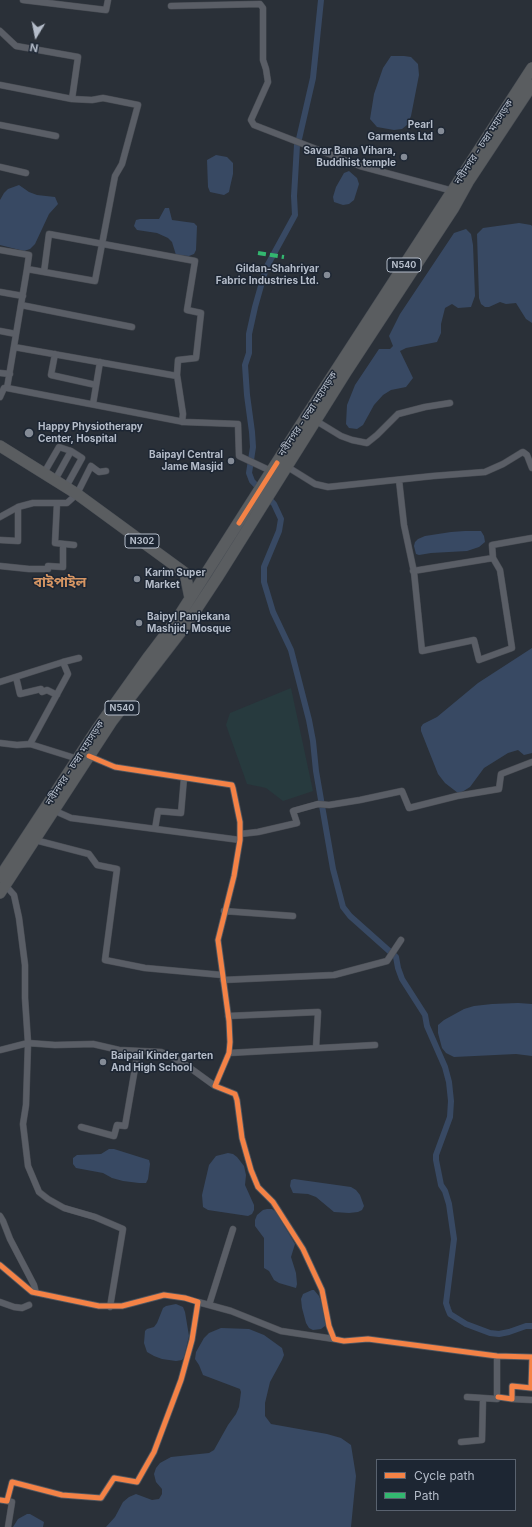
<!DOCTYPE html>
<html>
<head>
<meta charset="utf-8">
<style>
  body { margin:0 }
  #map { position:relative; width:532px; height:1527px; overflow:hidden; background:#2a3038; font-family:Inter,sans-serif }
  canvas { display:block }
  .legend { position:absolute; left:376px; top:1459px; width:140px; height:52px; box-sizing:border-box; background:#1d2633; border:1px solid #59626f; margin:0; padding:5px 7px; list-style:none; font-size:12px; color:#b4bcc9 }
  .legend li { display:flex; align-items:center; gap:8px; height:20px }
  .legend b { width:20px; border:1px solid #59626f }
  .north { position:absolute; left:16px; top:16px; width:40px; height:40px; -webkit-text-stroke:3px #1d2633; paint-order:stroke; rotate:190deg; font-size:11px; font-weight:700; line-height:16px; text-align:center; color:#b4bcc9 }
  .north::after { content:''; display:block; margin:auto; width:14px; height:18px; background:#b4bcc9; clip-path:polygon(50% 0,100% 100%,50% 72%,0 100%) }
</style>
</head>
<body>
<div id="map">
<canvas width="532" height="1527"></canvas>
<ul class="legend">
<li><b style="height:5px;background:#f48246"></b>Cycle path</li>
<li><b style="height:5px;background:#33b770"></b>Path</li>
</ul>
<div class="north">N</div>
</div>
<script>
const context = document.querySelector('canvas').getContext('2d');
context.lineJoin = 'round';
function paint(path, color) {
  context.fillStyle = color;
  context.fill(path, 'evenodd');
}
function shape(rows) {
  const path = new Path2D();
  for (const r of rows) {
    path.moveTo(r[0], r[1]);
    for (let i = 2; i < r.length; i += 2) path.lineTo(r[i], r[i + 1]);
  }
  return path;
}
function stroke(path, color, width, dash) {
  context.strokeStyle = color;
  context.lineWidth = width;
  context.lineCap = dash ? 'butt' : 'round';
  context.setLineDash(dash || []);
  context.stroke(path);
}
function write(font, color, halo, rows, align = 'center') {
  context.font = font + ' Inter,"Noto Sans Bengali",sans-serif';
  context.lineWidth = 3;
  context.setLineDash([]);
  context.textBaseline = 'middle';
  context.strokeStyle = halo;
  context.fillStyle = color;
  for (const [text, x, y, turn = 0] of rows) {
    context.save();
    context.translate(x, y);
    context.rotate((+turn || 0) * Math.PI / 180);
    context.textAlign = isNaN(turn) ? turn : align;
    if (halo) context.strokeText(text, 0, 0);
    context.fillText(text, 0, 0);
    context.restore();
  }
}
const green = shape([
  [291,688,313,791,283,801,266,788,247,784,226,725,230,713]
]);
const water = shape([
  [391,56,404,56,411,57,418,64,419,75,411,116,407,125,402,129,394,130,377,127,370,119,374,94,383,68],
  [216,155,227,157,233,163,233,174,230,187,229,192,224,195,210,192,208,187,207,160],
  [349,171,357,178,359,184,354,200,349,204,343,205,334,202,333,197,336,187,344,173],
  [19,185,29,192,37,195,55,197,58,204,49,214,35,244,30,249,24,251,0,245,0,200,4,193,8,189],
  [165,208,169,208,172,220,194,223,197,226,196,250,194,254,189,256,176,255,172,242,168,238,157,233,137,230,134,226,136,220,140,219,159,219],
  [519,223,531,225,532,226,532,323,526,319,516,303,506,304,500,302,489,307,485,307,481,304,479,298,477,234,483,228],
  [466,229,471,234,473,245,475,296,471,307,458,308,452,304,445,308,441,324,441,333,437,342,406,348,400,351,413,378,406,387,391,390,383,395,374,405,363,425,357,429,349,428,346,424,347,405,355,385,379,349,390,349,393,346,389,336,400,314,454,233],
  [465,531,481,531,484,536,485,542,479,547,467,551,431,553,419,555,416,554,414,546,415,542,418,539,425,536,451,532],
  [532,648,532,753,524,755,518,750,508,753,484,768,470,787,462,792,458,793,445,783,438,774,421,731,421,727,423,724,437,717,478,683],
  [518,1003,532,1004,532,1056,516,1054,454,1057,446,1053,442,1048,438,1033,438,1025,444,1020,464,1009,474,1006,492,1004],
  [109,1149,114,1149,149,1160,150,1164,148,1179,146,1183,139,1183,123,1181,112,1178,103,1173,76,1168,73,1164,73,1158,77,1155,101,1154],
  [228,1153,233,1154,237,1157,244,1166,246,1175,245,1185,254,1205,254,1210,252,1214,248,1216,208,1210,203,1207,202,1195,209,1165,216,1156],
  [294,1179,351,1187,356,1190,360,1195,364,1206,362,1210,358,1212,349,1213,334,1212,316,1197,308,1194,293,1193,290,1186,291,1180],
  [267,1209,272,1209,276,1212,295,1244,291,1257,296,1273,297,1284,296,1288,279,1283,274,1280,269,1271,264,1268,264,1238,255,1226,255,1220,257,1215,263,1210],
  [312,1290,314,1290,319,1296,322,1304,325,1323,325,1326,321,1329,313,1330,309,1328,306,1323,302,1308,301,1299,303,1294],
  [176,1304,183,1307,185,1312,189,1336,184,1357,182,1360,176,1361,162,1359,154,1356,147,1352,144,1343,145,1331,147,1329,154,1327,157,1323,163,1308,166,1306],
  [221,1328,249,1329,264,1335,282,1348,284,1355,282,1360,270,1382,265,1403,265,1416,271,1424,327,1434,341,1438,351,1445,356,1476,351,1527,106,1527,115,1517,123,1502,129,1497,136,1494,152,1500,159,1499,162,1494,162,1489,156,1482,154,1474,156,1468,160,1463,171,1457,209,1453,214,1450,228,1425,236,1414,239,1407,241,1392,240,1389,203,1375,199,1365,195,1359,196,1352,204,1338,209,1333],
  [27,1514,30,1514,44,1522,43,1527,13,1527,18,1519]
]);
const canal = shape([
  [299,139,313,78,321,0],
  [297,145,294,196,295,215,266,268,255,307,249,334,249,353,245,365,247,395,252,432,253,447,249,473,252,481,274,504,281,519,279,531,264,567,264,582,273,612,291,650,309,720,313,741,316,771,333,869,343,907,350,916,396,957,398,968,402,979,425,1015,427,1026,445,1067,449,1082,451,1101,450,1117,436,1155,436,1160,441,1185,445,1191,449,1204,454,1239,446,1303,448,1309,450,1314,466,1324,490,1333,499,1334,509,1332,526,1326,532,1326]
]);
const street = shape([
  [23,0,106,10,108,0],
  [171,6,260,4,263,8,263,60,266,69,268,82,251,120,254,125,360,166,453,191],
  [0,31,16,46,78,57,72,99,0,85],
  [0,125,56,136],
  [0,167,26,173],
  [0,250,29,255,27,269,95,281,115,176,122,164,138,105,103,98,92,100,72,99],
  [27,269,7,388,184,422,238,424,239,456,271,471],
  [44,272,49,234,195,261,187,310,201,313,196,358,178,360,177,375,183,414,182,422],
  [0,292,23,296],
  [21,305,132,327],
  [0,331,16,334],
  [14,347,177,376],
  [55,354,51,375,96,385],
  [0,373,10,374],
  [0,397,4,388,7,388],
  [93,404,100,362],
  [316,419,318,422,341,436,352,440,367,443,377,435,398,414,425,407,450,403],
  [286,466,315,484,328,487,433,476,485,472,503,464,521,453,523,452,527,455,532,468],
  [44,473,59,447,71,451],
  [55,480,71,451,82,458,66,487],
  [399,480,404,525,414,572,422,651,474,640,479,660,512,648,500,570,493,558],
  [57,503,55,543,74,545],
  [0,517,18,507,33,503,67,503,77,494,91,466,99,472,106,471],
  [0,540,18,541,18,507],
  [0,566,29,569,48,569,48,566,63,567,63,544],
  [413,571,493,558,492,545,532,538],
  [63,662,79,658],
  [16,677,20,694,41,689,42,692,47,690,57,695],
  [0,682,63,662,68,674,30,744,78,759],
  [0,743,17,745,30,744],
  [89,756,115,767,232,785,233,788,240,822,240,840,234,876,218,940,229,1021,230,1042,229,1053,215,1086,235,1094,237,1100,242,1138,251,1170,258,1187,273,1202,303,1249,322,1290,329,1326,334,1339,344,1341,368,1339,497,1356,532,1357,531,1388,512,1386,512,1399,498,1397],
  [53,810,71,818,240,840],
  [155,829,158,811,181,813,184,778],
  [240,834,258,832,297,823,293,811,318,804,329,805,360,800,402,791,409,808,457,796,499,789,501,774,532,762],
  [35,840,89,854,97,865,117,869,105,960,145,968,222,975],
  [5,885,14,895,19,918,25,965,25,998,28,1043,26,1105,23,1124,28,1166,39,1192,48,1199,64,1208,95,1217,123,1229,110,1307],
  [224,911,293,916],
  [223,980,334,975,387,961,401,940],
  [228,1016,318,1012,316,1048],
  [0,1050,28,1043,55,1045,93,1044,119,1050,161,1052,172,1057,186,1065,215,1086],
  [229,1053,375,1045],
  [81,1127,114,1136,117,1125,125,1126,138,1051],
  [0,1216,3,1221,10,1239,34,1285,36,1293],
  [0,1265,32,1292,99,1306,122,1306,164,1295,185,1298,198,1302,192,1340,181,1380,154,1452,137,1482,114,1478,101,1498,62,1495,12,1482,7,1501,0,1500],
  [0,1302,14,1307,22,1308,29,1305],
  [198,1302,231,1311,281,1331,334,1339],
  [209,1305,233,1229],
  [467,1397,483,1398],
  [512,1399,532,1400],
  [461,1442,482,1440,483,1398,497,1399,497,1356],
  [7,1501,12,1502,8,1527]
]);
const highway = shape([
  [0,446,77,494,185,573,190,598],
  [0,877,97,729,149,656,177,619,307,415,532,68],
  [0,893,112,721,186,625,217,578,346,372,453,209,468,182,532,85]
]);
const quiet = shape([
  [258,253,284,257]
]);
const cycleway = shape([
  [239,523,277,463],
  [89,756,115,767,232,785,233,788,240,822,240,840,234,876,218,940,229,1021,230,1042,229,1053,215,1086,235,1094,237,1100,242,1138,251,1170,258,1187,273,1202,303,1249,322,1290,329,1326,334,1339,344,1341,368,1339,497,1356,532,1357,531,1388,512,1386,512,1399,498,1397],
  [0,1265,32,1292,99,1306,122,1306,164,1295,185,1298,198,1302,192,1340,181,1380,154,1452,137,1482,114,1478,101,1498,62,1495,12,1482,7,1501,0,1500]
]);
const markers = [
  [441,131,4,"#848b96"],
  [404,157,4,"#848b96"],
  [327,275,4,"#848b96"],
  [29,433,5,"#848b96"],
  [231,461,4,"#848b96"],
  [137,579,4,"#848b96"],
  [139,623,4,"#848b96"],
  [103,1062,4,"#848b96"]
];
const shields = [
  [404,265,34],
  [142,541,34],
  [122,708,34]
];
const shieldNames = [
  ["N540",404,265],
  ["N302",142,541],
  ["N540",122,708]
];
const poiNames = [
  ["Pearl",433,125],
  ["Garments Ltd",433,137],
  ["Savar Bana Vihara,",396,151],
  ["Buddhist temple",396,163],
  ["Gildan-Shahriyar",319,269],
  ["Fabric Industries Ltd.",319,281],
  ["Happy Physiotherapy",38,427,"left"],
  ["Center, Hospital",38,439,"left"],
  ["Baipayl Central",223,455],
  ["Jame Masjid",223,467],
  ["Karim Super",145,573,"left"],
  ["Market",145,585,"left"],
  ["Baipyl Panjekana",147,617,"left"],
  ["Mashjid, Mosque",147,629,"left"],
  ["Baipail Kinder garten",111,1056,"left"],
  ["And High School",111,1068,"left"]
];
const streetNames = [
  ["নবীনগর - চন্দ্রা মহাসড়ক",484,142,-57],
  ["নবীনগর - চন্দ্রা মহাসড়ক",308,414,-57],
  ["নবীনগর - চন্দ্রা মহাসড়ক",75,763,-57]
];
const districtNames = [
  ["বাইপাইল",60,583]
];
paint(green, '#273a3e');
paint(water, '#384963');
stroke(canal, '#384963', 6);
stroke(street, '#484c53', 7);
stroke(highway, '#474c53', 12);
stroke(street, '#5a5e66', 6);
stroke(highway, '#5a5d60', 11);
stroke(quiet, '#33b770', 4, [8, 4]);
stroke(cycleway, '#f48246', 5);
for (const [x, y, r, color] of markers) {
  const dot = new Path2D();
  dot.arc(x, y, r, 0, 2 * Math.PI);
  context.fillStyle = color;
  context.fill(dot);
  stroke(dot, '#1d2633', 1.5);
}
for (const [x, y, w] of shields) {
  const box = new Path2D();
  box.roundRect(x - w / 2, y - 7, w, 14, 3);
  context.fillStyle = '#1d2633';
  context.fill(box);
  stroke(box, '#b4bcc9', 1);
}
write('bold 9px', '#b4bcc9', null, shieldNames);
write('bold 10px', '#b4bcc9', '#1d2633', poiNames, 'right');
write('10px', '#b4bcc9', '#1d2633', streetNames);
write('bold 14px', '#d59563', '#1d2633', districtNames);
</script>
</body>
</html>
